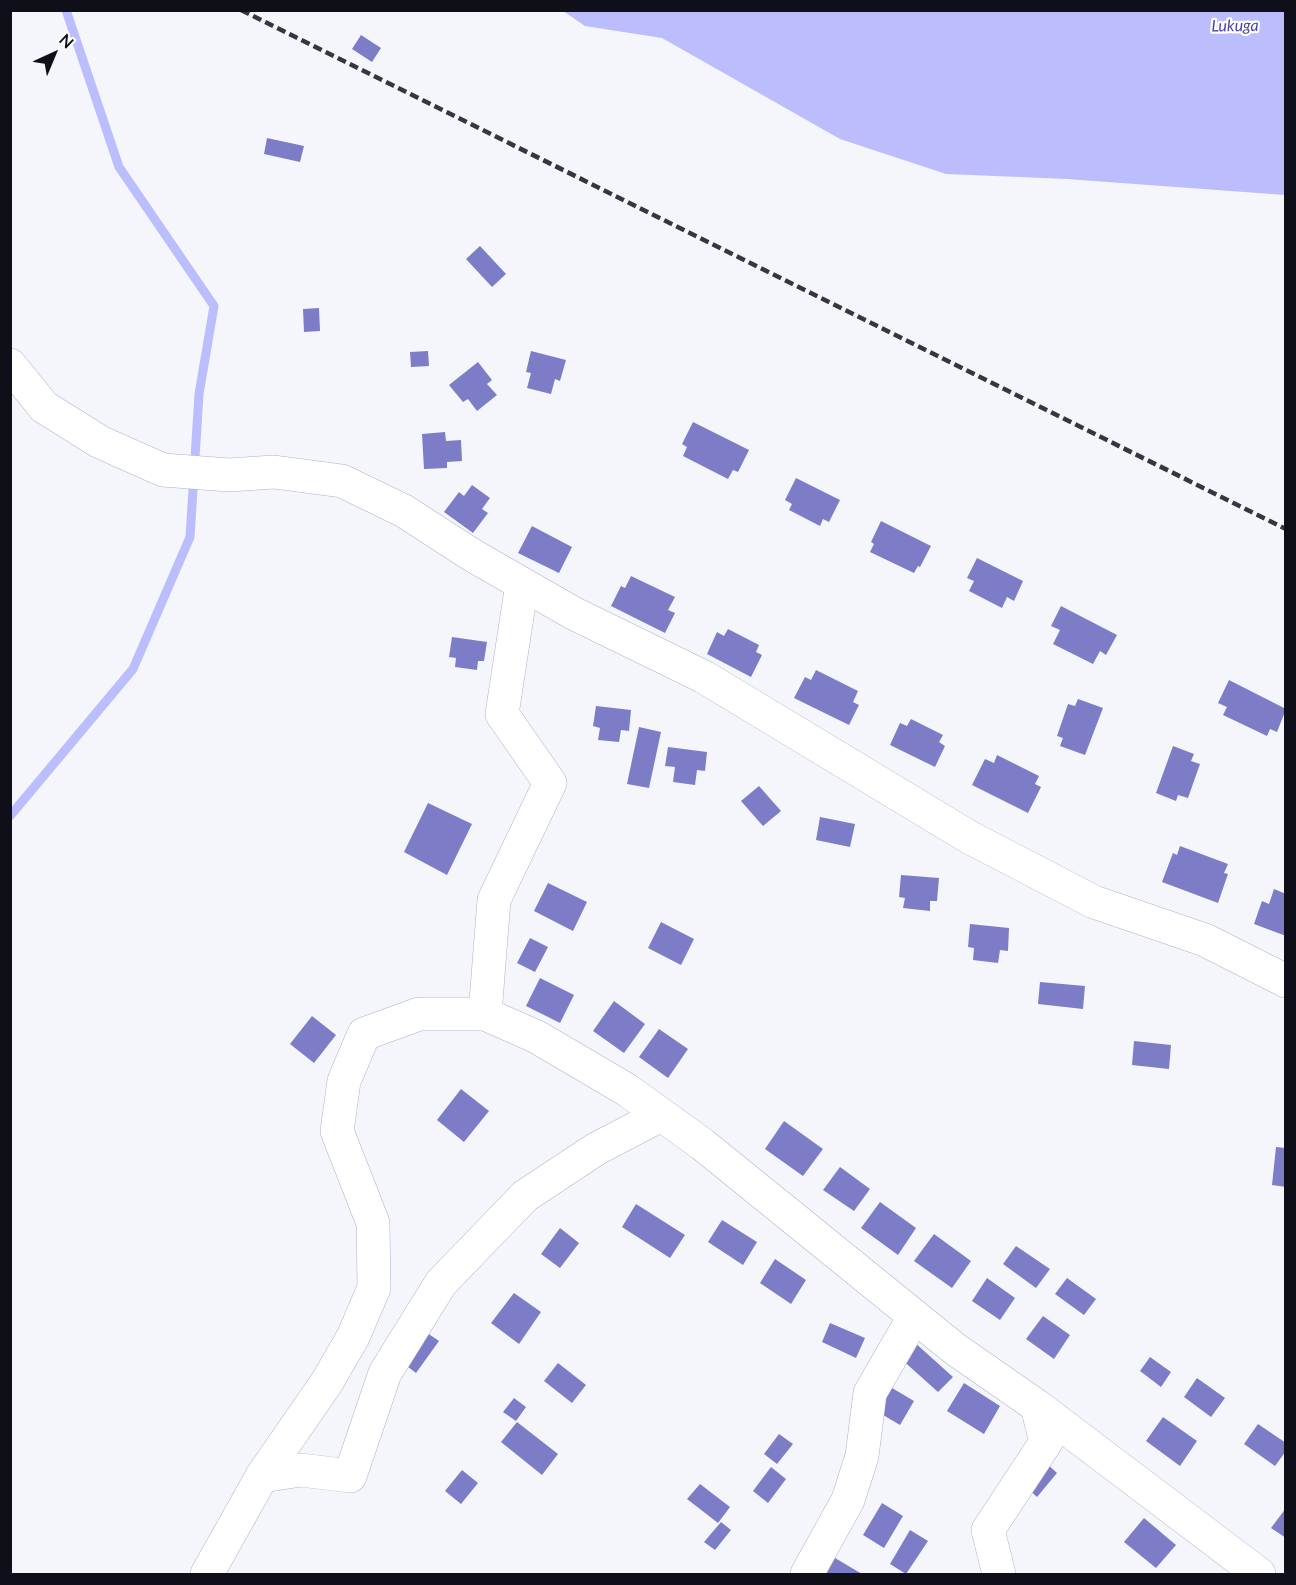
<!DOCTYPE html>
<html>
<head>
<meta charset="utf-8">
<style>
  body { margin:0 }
  #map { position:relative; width:1296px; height:1585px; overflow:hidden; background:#f5f6fc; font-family:Lato,sans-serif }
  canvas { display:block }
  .frame { position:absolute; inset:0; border:12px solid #0e0f19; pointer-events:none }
  .north { position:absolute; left:24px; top:24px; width:60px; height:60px; -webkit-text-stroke:4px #fff; paint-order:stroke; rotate:44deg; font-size:16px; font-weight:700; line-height:24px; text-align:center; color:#0e0f19 }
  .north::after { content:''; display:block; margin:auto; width:21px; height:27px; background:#0e0f19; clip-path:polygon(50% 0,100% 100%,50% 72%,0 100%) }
</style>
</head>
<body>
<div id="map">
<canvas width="1296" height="1585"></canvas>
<div class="frame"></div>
<div class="north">N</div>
</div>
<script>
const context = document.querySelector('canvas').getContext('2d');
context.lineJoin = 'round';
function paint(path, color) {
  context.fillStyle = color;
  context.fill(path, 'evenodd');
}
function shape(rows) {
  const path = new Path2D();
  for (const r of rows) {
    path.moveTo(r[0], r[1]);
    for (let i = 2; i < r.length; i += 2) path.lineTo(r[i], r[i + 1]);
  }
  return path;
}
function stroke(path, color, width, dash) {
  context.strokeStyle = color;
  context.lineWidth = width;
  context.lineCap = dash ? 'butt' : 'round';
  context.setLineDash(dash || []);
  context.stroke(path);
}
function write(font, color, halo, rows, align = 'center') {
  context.font = font + ' Lato,sans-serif';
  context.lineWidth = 4.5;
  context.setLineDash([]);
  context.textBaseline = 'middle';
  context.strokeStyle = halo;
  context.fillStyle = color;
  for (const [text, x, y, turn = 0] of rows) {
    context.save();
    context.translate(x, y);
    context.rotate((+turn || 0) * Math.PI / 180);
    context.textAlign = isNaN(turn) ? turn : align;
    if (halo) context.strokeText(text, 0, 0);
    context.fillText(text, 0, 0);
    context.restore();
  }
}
const water = shape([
  [563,11,1285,11,1285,195,1067,179,946,174,840,139,662,38,585,26]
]);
const stream = shape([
  [10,816,133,669,190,537,199,394,214,306,119,167,66,10]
]);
const building = shape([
  [361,35,381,48,372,62,352,49],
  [267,138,304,146,300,162,264,154],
  [480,246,506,274,492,287,466,259],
  [319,308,320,331,304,332,303,309],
  [428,351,429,366,411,367,410,352],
  [531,351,566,360,560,381,555,379,551,394,527,388,531,373,526,372],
  [478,362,492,380,487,384,497,395,477,411,468,399,463,402,449,385],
  [693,422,749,450,738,472,733,470,728,479,683,456,687,447,682,444],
  [445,432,446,441,461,440,462,461,447,462,447,468,424,469,422,434],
  [796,478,840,500,829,522,823,519,820,526,789,510,792,504,785,500],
  [472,485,490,498,482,509,488,513,473,533,444,512,459,492,464,496],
  [881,521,931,546,920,567,918,566,914,573,870,552,874,544,871,542],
  [532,526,572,547,559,573,518,553],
  [977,558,1023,581,1014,601,1007,597,1002,608,969,591,974,581,967,578],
  [631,576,675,597,668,610,675,613,665,633,611,606,621,586,625,588],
  [1061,606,1117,635,1106,655,1100,651,1093,664,1053,644,1060,630,1051,626],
  [728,629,759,645,756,652,762,655,751,677,707,654,717,632,724,636],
  [452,637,487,642,484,661,478,661,477,670,455,667,456,658,449,657],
  [816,670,858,691,853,702,859,705,849,725,794,698,805,677,811,680],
  [1229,680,1286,709,1277,732,1270,729,1267,736,1223,715,1227,707,1218,703],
  [1078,699,1103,708,1085,755,1060,746,1063,738,1057,736,1068,704,1075,706],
  [596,706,631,710,629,731,621,730,619,742,598,740,600,728,593,726],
  [911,719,943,735,939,742,945,746,935,767,890,745,900,723,907,726],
  [639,727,661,732,649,788,627,784],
  [1173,746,1194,754,1191,761,1200,764,1188,798,1178,795,1176,801,1156,793],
  [668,747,707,752,705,771,697,770,695,785,673,782,675,767,665,766],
  [997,755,1039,776,1035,784,1041,787,1028,813,972,785,985,759,994,763],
  [759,786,781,811,763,826,741,801],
  [428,803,472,824,447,875,404,852],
  [820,817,855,824,850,847,816,840],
  [1180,846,1228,864,1224,873,1228,874,1218,903,1162,882,1173,853,1177,855],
  [901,875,939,878,937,901,930,901,930,911,903,908,905,898,899,897],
  [548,883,587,902,573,931,534,911],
  [1274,889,1286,894,1286,936,1254,924,1262,901,1269,904],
  [661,922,694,939,681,965,648,948],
  [970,924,1009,928,1008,951,1000,950,998,963,973,960,974,948,968,947],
  [530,938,548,947,535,972,517,963],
  [540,978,574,995,560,1023,526,1006],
  [1040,982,1085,986,1083,1009,1038,1004],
  [614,1001,645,1024,624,1053,593,1031],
  [312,1016,336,1035,314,1063,290,1044],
  [659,1029,688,1049,668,1078,639,1057],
  [1134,1041,1171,1045,1169,1069,1132,1065],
  [461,1089,489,1111,464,1142,437,1120],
  [784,1121,823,1149,803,1176,765,1149],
  [1276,1147,1286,1148,1286,1187,1272,1185],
  [840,1167,870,1189,854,1211,823,1190],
  [880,1202,916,1228,898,1255,861,1228],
  [636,1204,685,1235,670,1258,622,1227],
  [722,1220,757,1242,743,1265,708,1242],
  [560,1228,579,1243,560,1268,541,1254],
  [934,1234,971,1261,952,1288,914,1261],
  [1016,1246,1050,1269,1036,1288,1003,1264],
  [775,1259,806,1280,791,1304,760,1283],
  [987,1278,1015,1298,1000,1320,972,1301],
  [1067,1278,1096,1299,1084,1315,1055,1294],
  [514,1293,541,1312,519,1344,491,1323],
  [1043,1316,1070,1335,1054,1359,1026,1339],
  [830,1323,865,1338,856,1358,822,1342],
  [417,1326,439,1341,416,1373,395,1357],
  [913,1341,953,1377,938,1392,899,1357],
  [1150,1357,1171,1372,1161,1387,1140,1371],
  [558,1363,586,1385,572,1403,544,1381],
  [1197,1378,1225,1398,1211,1417,1184,1397],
  [964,1383,1000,1406,984,1434,947,1411],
  [887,1385,914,1401,900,1425,873,1409],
  [514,1398,526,1407,516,1421,503,1412],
  [1163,1417,1197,1441,1180,1466,1146,1441],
  [517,1422,558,1454,542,1475,501,1442],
  [1258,1424,1286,1443,1286,1451,1275,1466,1244,1444],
  [779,1434,793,1444,777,1464,764,1454],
  [1045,1462,1057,1473,1037,1497,1025,1486],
  [771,1467,786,1479,768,1503,753,1491],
  [462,1470,478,1483,461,1504,445,1491],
  [700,1484,730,1507,718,1523,687,1499],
  [882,1503,903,1516,884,1548,863,1535],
  [1286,1508,1286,1538,1271,1528],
  [1144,1518,1176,1545,1156,1568,1124,1542],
  [721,1522,731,1530,715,1550,704,1542],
  [910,1530,928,1541,906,1574,890,1564],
  [835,1558,862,1574,824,1574]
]);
const minor = shape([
  [10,365,44,407,100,442,163,470,229,475,274,472,342,481,404,511,472,555,573,613,704,677,969,837,1094,902,1205,940,1286,981],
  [485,1014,494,900,550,783,502,714,522,584],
  [262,1476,301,1470,350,1476,385,1373,441,1283,525,1196,596,1149,661,1115],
  [207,1574,262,1476,327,1382,353,1337,374,1288,373,1223,337,1131,344,1081,364,1034,419,1014,485,1014,537,1037,627,1090,702,1144,955,1349,1037,1406,1259,1574],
  [807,1574,848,1500,862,1456,870,1393,914,1317],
  [999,1574,988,1530,1046,1442,1037,1406]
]);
const rail = shape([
  [241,10,1286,529]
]);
const waterNames = [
  ["Lukuga",1235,26,-1]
];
paint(water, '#bbbdfd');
stroke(stream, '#bbbdfd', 9);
paint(building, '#7c7cc7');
stroke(minor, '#aeb0cf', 34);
stroke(minor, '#fff', 33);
stroke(rail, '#353640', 4.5, [9, 4.5]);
write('italic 16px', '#4b449e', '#fff', waterNames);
</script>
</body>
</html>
